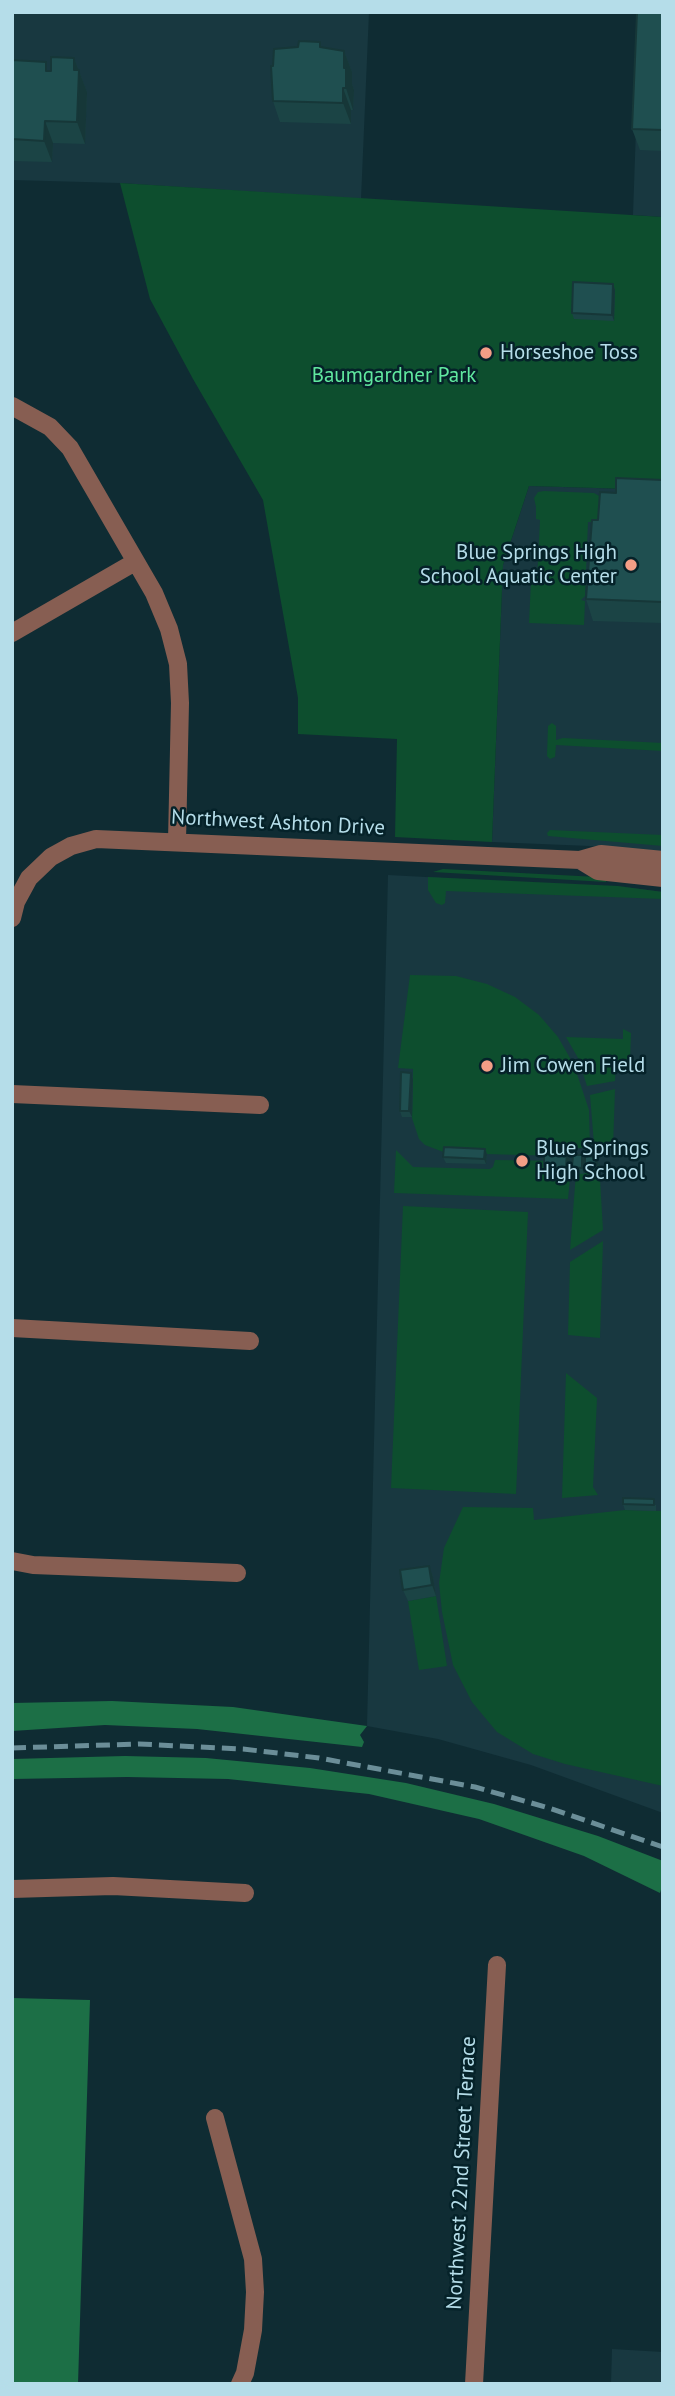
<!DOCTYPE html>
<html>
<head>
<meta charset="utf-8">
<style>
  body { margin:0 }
  #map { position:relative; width:675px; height:2396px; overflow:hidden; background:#0f2c33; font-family:"PT Sans",sans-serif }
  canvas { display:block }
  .frame { position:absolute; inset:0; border:14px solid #b5dde9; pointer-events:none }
</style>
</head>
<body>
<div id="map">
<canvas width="675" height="2396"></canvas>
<div class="frame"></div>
</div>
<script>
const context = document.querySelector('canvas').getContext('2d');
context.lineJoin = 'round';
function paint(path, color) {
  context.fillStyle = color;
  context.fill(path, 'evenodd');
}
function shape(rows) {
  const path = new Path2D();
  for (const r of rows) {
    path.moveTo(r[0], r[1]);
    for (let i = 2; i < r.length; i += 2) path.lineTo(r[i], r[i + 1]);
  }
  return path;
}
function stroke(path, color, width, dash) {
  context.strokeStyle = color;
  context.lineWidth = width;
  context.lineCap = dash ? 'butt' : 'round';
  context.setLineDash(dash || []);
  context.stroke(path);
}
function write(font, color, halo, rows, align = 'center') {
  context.font = font + ' "PT Sans",sans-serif';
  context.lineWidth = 5;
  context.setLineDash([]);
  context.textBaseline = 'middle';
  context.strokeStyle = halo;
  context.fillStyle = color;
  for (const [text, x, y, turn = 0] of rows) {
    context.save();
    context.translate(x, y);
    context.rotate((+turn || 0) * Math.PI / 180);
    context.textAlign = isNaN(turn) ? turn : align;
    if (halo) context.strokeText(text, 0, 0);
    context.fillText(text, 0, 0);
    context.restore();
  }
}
const built = shape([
  [12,12,369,12,361,199,120,183,12,180],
  [640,12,663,12,663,217,633,215],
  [529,486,663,490,663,853,590,846,492,842,503,565],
  [388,875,632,888,663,892,663,1813,531,1765,438,1739,367,1726],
  [612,2349,663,2352,663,2384,611,2384]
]);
const green = shape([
  [120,183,663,217,663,490,529,486,503,565,492,842,395,837,397,739,298,734,298,698,263,500,193,379,150,299],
  [544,491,594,493,601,497,601,522,588,522,585,596,581,600,585,601,584,625,529,623,531,581,537,581,540,520,536,519,536,507,534,498,538,492],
  [552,723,556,726,556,740,563,738,663,743,663,751,556,745,555,757,550,759,547,756,548,726],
  [550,830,663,835,663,846,548,836,547,833],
  [443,869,598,877,607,878,606,882,433,872],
  [428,877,618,886,663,892,663,899,446,891,445,903,442,905,436,903,428,890],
  [410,975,456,976,487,984,515,997,539,1015,558,1037,574,1065,589,1110,590,1148,562,1148,561,1156,446,1153,425,1145,419,1139,412,1118,413,1069,398,1068],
  [623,1029,631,1033,630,1061,616,1062,615,1081,587,1086,578,1058,566,1037,623,1039],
  [615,1089,613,1148,599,1148,599,1145,594,1144,590,1095],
  [396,1150,413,1167,490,1169,493,1167,495,1160,565,1161,548,1178,570,1179,568,1199,394,1193],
  [599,1162,603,1230,570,1250,576,1173,598,1173],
  [403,1206,528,1212,516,1494,391,1488],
  [603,1241,600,1338,568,1335,570,1262],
  [566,1373,597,1398,593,1487,598,1495,562,1498],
  [463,1507,533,1508,534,1520,625,1510,663,1511,663,1786,565,1764,533,1754,497,1732,472,1702,453,1665,442,1612,439,1583,444,1548],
  [436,1596,447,1666,419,1670,408,1601]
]);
const forest = shape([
  [112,1701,233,1707,367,1726,360,1735,364,1742,362,1747,197,1729,105,1725,12,1731,12,1703],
  [125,1756,206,1758,310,1768,406,1783,494,1804,598,1836,663,1861,663,1883,660,1893,584,1856,479,1819,369,1794,228,1779,127,1777,12,1779,12,1759],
  [12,1998,90,2000,78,2384,12,2384]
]);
const minor = shape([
  [12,406,50,427,70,448,154,593,169,629,178,664,180,703,177,841],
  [12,633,135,562],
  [580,860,598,871,663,878],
  [12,918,16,902,29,878,51,857,71,846,96,839,580,860,601,854,663,860],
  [12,1094,260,1105],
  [12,1328,250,1341],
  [12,1561,33,1565,237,1573],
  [12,1889,113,1886,245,1893],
  [215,2118,253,2259,255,2292,253,2330,245,2373,240,2384],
  [474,2384,497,1965]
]);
const rail = shape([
  [12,1748,139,1744,243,1749,319,1758,475,1787,549,1808,663,1847]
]);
const wall = shape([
  [663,12,663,151,640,150,632,129],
  [322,48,344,51,352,72,352,84,354,90,353,110,351,110,351,124,280,122,273,101,273,66],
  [74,58,87,92,85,144,53,143,52,162,12,161,12,60,50,71],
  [613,284,615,290,614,321,574,319,572,313],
  [663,480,663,623,593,621,586,599,598,520,616,493],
  [411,1073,413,1079,412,1117,402,1117,400,1111],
  [485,1149,487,1154,486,1164,446,1163,443,1157],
  [584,1161,584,1174,574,1173,572,1167],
  [598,1162,598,1173,587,1173,585,1167],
  [571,1163,570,1179,548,1178,544,1167],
  [623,1504,656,1505,656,1511,625,1510],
  [429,1566,433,1577,436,1596,408,1601,403,1590]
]);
const shadedWall = shape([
  [344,51,352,72,352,84,354,90,353,110,346,88,344,68],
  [74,58,87,92,85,144,77,122,74,70],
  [343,88,351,110,351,124,343,103],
  [45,121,53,143,52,162,44,141],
  [613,284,615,290,614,321,612,315],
  [411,1073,413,1079,412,1117,409,1111],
  [485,1149,487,1154,486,1164,484,1159],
  [567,1151,571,1163,570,1179,566,1168],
  [582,1155,584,1161,584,1174,582,1168],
  [596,1157,598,1162,598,1173,596,1167],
  [429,1566,433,1577,436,1596,432,1585]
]);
const building = shape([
  [637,12,663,12,663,130,632,129,637,12],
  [299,41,320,42,320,47,344,51,344,68,346,68,346,88,343,88,343,103,273,101,271,66,273,66,274,49,298,47,299,41],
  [51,57,74,58,74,70,79,70,77,122,45,121,44,141,12,139,12,60,46,62,46,71,51,71,51,57],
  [573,282,613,284,612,315,572,313,573,282],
  [616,478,663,480,663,602,586,599,592,520,598,520,600,492,616,493,616,478],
  [401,1072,411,1073,409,1111,400,1111,401,1072],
  [444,1147,485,1149,484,1159,443,1157,444,1147],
  [544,1151,567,1151,566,1168,544,1167,544,1151],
  [573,1155,582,1155,582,1168,572,1167,573,1155],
  [585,1156,596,1157,596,1167,585,1167,585,1156],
  [623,1498,654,1499,654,1505,623,1504,623,1498],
  [429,1566,432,1585,403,1590,400,1570,429,1566]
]);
const markers = [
  [486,353,7,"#f49e86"],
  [631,565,7,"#f49e86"],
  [487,1066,7,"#f49e86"],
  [522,1161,7,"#f49e86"]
];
const poiNames = [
  ["Horseshoe Toss",500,353],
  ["Blue Springs High",617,553,"right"],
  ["School Aquatic Center",617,577,"right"],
  ["Jim Cowen Field",501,1066],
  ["Blue Springs",536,1149],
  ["High School",536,1173]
];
const parkNames = [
  ["Baumgardner Park",394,376]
];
const streetNames = [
  ["Northwest Ashton Drive",278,823,3],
  ["Northwest 22nd Street Terrace",462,2173,-87]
];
paint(built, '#183840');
paint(green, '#0d4e2e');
paint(forest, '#1c6f46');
stroke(minor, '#875e52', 18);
stroke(rail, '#6b8e98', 5, [14, 7]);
paint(wall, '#1b4445');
paint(shadedWall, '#163738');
paint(building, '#1f4f50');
stroke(building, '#163738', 2);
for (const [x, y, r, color] of markers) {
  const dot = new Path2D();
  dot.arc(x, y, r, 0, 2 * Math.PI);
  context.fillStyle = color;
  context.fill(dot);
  stroke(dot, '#052229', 2.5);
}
write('21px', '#b5dde9', '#052229', poiNames, 'left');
write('21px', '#60e89f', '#052229', parkNames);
write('21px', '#b5dde9', '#052229', streetNames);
</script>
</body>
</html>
